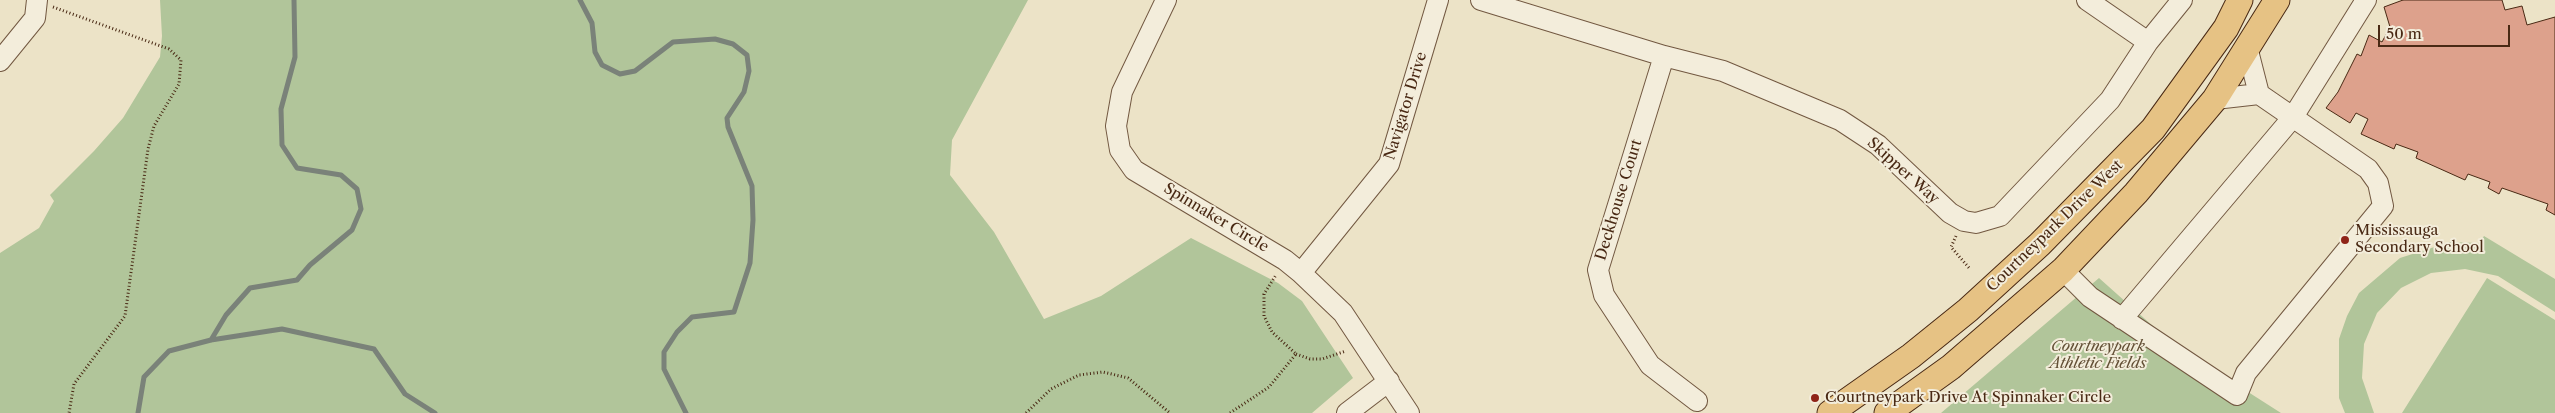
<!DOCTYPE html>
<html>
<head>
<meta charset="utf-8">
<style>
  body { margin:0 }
  #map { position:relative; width:2555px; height:413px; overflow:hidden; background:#ece3c7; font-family:"Libre Caslon Text",serif }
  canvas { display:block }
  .scale { position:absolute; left:2378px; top:25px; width:132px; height:22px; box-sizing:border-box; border:2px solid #492914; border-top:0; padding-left:6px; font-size:15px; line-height:18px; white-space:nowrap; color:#492914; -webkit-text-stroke:4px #f3eddb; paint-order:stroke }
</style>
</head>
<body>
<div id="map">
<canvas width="2555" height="413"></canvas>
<div class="scale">50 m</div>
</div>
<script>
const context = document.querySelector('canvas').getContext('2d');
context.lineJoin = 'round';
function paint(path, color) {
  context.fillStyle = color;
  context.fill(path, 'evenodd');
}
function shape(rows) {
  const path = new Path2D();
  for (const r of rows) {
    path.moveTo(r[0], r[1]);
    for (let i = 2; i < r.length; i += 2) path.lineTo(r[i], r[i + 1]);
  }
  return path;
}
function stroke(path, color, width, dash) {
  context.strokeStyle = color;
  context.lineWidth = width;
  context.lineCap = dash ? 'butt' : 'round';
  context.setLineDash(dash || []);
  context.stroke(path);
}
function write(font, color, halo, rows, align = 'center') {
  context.font = font + ' "Libre Caslon Text",serif';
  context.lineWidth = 4;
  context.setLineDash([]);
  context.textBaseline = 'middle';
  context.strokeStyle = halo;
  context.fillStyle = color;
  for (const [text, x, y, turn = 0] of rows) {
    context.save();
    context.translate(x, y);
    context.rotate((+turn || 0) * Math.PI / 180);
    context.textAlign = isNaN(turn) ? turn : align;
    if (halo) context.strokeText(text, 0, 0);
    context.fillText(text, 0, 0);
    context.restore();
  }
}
const green = shape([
  [160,0,1028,0,952,140,950,175,994,232,1044,319,1101,296,1191,238,1278,283,1302,301,1353,378,1312,413,0,413,0,253,39,228,54,201,50,195,94,151,123,118,160,57,162,36],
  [2484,236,2555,279,2555,312,2498,276,2465,269,2431,273,2401,288,2377,313,2364,344,2362,378,2374,413,2345,413,2339,398,2339,339,2347,316,2359,293,2400,258,2450,242,2479,243],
  [2099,278,2173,344,2281,413,1941,413],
  [2487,278,2555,320,2555,413,2402,413]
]);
const stream = shape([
  [580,0,592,23,595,52,602,65,620,74,635,71,673,42,715,39,733,44,747,55,749,71,744,92,727,118,728,127,752,186,753,220,750,263,734,312,692,317,677,332,664,352,664,369,686,413],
  [211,340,226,315,250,288,297,280,310,265,352,230,361,209,357,189,341,175,297,168,282,145,281,109,295,57,294,0],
  [138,413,144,377,169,351,211,340,282,329,374,349,405,394,435,413]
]);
const building = shape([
  [2403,0,2502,0,2505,10,2522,6,2527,25,2555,17,2555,215,2546,210,2548,204,2502,188,2499,194,2488,188,2490,182,2468,174,2465,180,2416,158,2418,152,2396,144,2394,149,2361,134,2368,119,2356,113,2350,123,2326,108,2338,92,2357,54,2361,56,2369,35,2382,42,2390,27,2384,7,2403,0]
]);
const path = shape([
  [53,7,169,49,181,60,179,84,154,126,148,149,125,316,74,384,69,413],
  [1956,236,1951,247,1970,269],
  [1296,354,1310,359,1322,359,1346,351],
  [1026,413,1051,389,1079,375,1103,372,1128,378,1170,413],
  [1230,413,1269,387,1296,354,1272,332,1264,316,1264,294,1276,275]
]);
const minor = shape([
  [1166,0,1122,92,1116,126,1120,150,1134,170,1285,260,1301,273,1343,313,1409,413],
  [1481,0,1664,56,1723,71,1840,120,1878,145,1950,213,1964,221,1976,223,2000,216,2110,100,2148,42,2182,0],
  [2087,0,2148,42],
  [1664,56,1598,270,1604,295,1650,365,1697,401],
  [0,61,35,18,37,0],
  [2215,99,2259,94],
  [2063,270,2090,297,2237,395,2246,373,2383,206,2378,183,2368,169,2259,94,2247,47],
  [1301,273,1389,164,1438,0],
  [2122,319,2293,117,2366,0],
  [1347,413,1389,381]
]);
const major = shape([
  [1830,413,1911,356,1968,310,2040,244,2153,129,2226,28,2240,0],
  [1887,413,1951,367,2063,270,2136,193,2215,99,2277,0]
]);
const markers = [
  [2345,240,5,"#8f2418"],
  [1815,398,5,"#8f2418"]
];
const streetNames = [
  ["Navigator Drive",1406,106,-73],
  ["Skipper Way",1903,171,42],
  ["Deckhouse Court",1619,200,-73],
  ["Spinnaker Circle",1216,218,31],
  ["Courtneypark Drive West",2055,226,-44]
];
const poiNames = [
  ["Mississauga",2355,231],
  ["Secondary School",2355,248],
  ["Courtneypark Drive At Spinnaker Circle",1825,398]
];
const parkNames = [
  ["Courtneypark",2098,347],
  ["Athletic Fields",2098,364]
];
paint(green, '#b1c59a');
stroke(stream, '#7a8279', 5);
paint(building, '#dda18c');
stroke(building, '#492914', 1);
stroke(minor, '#725841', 22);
stroke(major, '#492914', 27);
stroke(path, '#492914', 3, [1, 2.5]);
stroke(minor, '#f3eddb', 20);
stroke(major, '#e6c284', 25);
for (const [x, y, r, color] of markers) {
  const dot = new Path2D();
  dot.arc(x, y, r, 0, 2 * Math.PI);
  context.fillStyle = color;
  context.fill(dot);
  stroke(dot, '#f3eddb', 2);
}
write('15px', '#492914', '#f3eddb', streetNames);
write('15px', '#492914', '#f3eddb', poiNames, 'left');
write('italic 15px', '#635036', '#f3eddb', parkNames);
</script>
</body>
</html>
